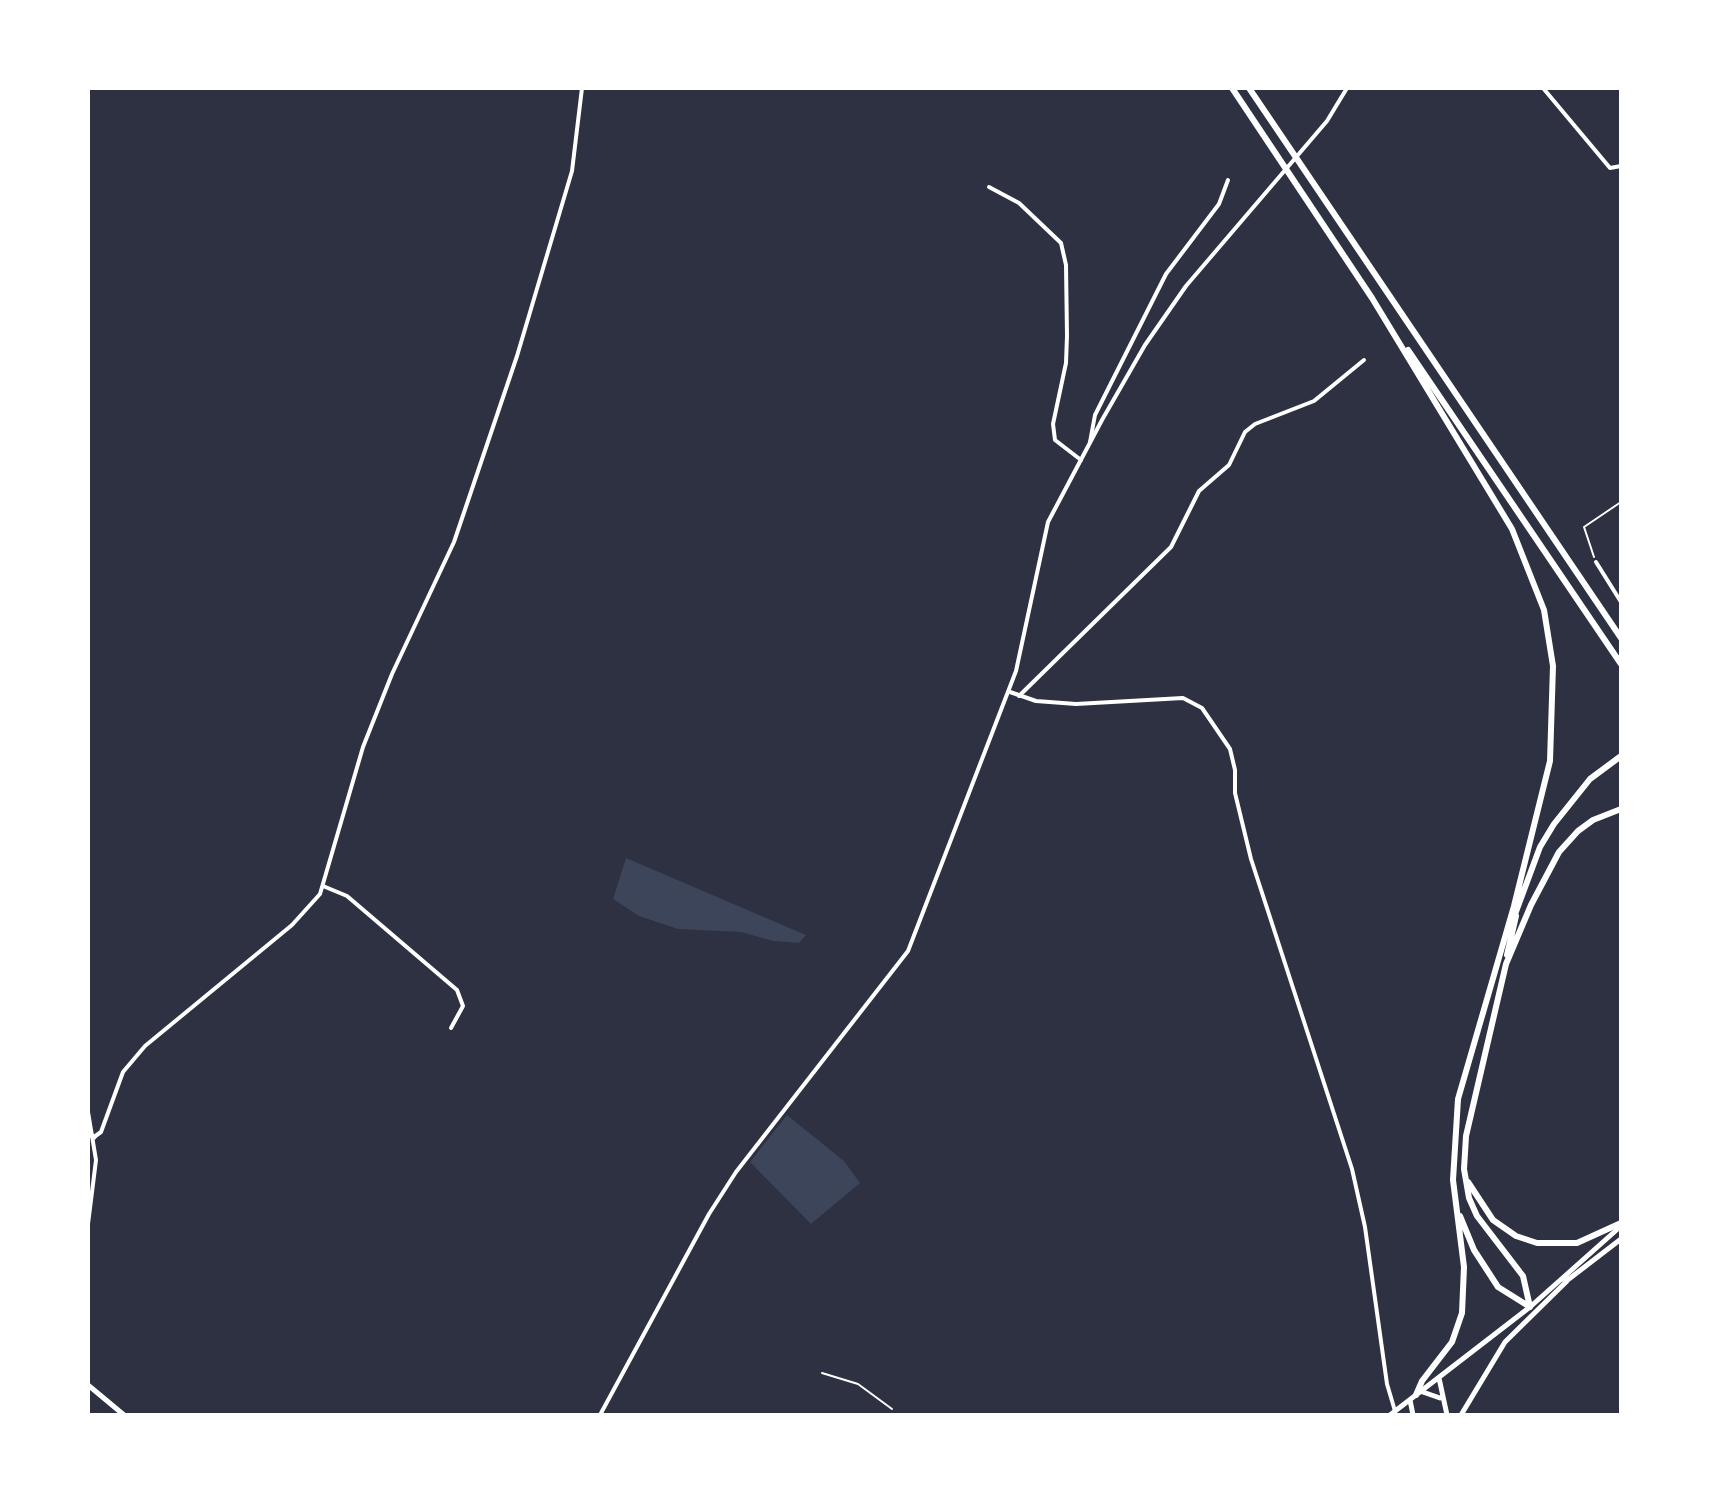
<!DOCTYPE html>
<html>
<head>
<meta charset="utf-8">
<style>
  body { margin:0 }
  #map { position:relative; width:1709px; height:1503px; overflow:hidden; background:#2d3142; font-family:"Work Sans",sans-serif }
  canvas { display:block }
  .frame { position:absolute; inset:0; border:90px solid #fff; pointer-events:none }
</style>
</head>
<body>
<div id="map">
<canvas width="1709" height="1503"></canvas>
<div class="frame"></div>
</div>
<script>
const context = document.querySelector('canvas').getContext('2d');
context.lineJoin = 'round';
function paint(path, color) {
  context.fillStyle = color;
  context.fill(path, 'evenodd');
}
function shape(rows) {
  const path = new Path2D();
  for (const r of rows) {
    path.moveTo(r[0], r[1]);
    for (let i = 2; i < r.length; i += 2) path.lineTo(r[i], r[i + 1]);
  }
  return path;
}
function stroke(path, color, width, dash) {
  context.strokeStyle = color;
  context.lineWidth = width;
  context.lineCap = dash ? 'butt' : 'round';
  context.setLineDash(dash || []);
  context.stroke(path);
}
const green = shape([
  [626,858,806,935,799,943,773,941,741,932,678,929,639,916,613,899],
  [787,1115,844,1161,860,1183,811,1224,750,1162]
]);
const path = shape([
  [1594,557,1584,527,1621,502],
  [822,1373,858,1384,892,1409]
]);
const minor = shape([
  [1543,88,1610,168,1621,166],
  [989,187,1019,203,1061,243,1066,265,1067,336,1066,363,1053,424,1055,440,1081,460],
  [1090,442,1095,415,1166,274,1219,204,1228,180],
  [1596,562,1621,602],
  [1019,696,1171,547,1199,491,1229,465,1245,432,1255,424,1314,401,1364,360],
  [323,886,347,896,457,990,463,1006,451,1028],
  [94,1137,101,1132,123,1072,145,1046,292,925,320,894,363,747,392,674,454,542,517,356,572,171,582,88]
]);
const tertiary = shape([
  [1010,692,1036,701,1076,704,1183,698,1202,708,1230,749,1235,770,1235,793,1251,859,1352,1169,1365,1227,1387,1384,1395,1411],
  [88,1112,96,1160,88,1224],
  [600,1415,709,1214,736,1172,908,951,1016,671,1048,522,1102,420,1145,345,1186,286,1327,121,1347,88]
]);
const secondary = shape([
  [88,1133,94,1137],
  [1565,1282,1621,1239],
  [1439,1378,1447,1415],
  [88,1385,124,1415],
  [1420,1391,1440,1398],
  [1410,1400,1413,1415],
  [1390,1415,1530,1307,1621,1226],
  [1461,1415,1505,1342,1567,1281]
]);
const motorway = shape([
  [1232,88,1372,298],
  [1249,88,1621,638],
  [1372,298,1512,529,1544,610,1553,666,1550,761,1514,906,1458,1099,1453,1180,1464,1267,1462,1313,1452,1342,1422,1381,1416,1395],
  [1408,350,1621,664],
  [1514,917,1540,847,1554,824,1590,779,1621,756],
  [1507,955,1516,916],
  [1468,1182,1493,1220,1516,1236,1537,1243,1577,1243,1621,1223],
  [1460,1216,1474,1250,1498,1287,1530,1307],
  [1530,1307,1523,1276,1477,1216,1469,1198,1464,1169,1466,1136,1506,964,1531,905,1559,852,1578,831,1593,820,1621,809]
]);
paint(green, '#3c4559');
stroke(path, '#fff', 2);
stroke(minor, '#fff', 4);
stroke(tertiary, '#fff', 4);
stroke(secondary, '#fff', 5);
stroke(motorway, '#fff', 6);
</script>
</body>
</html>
